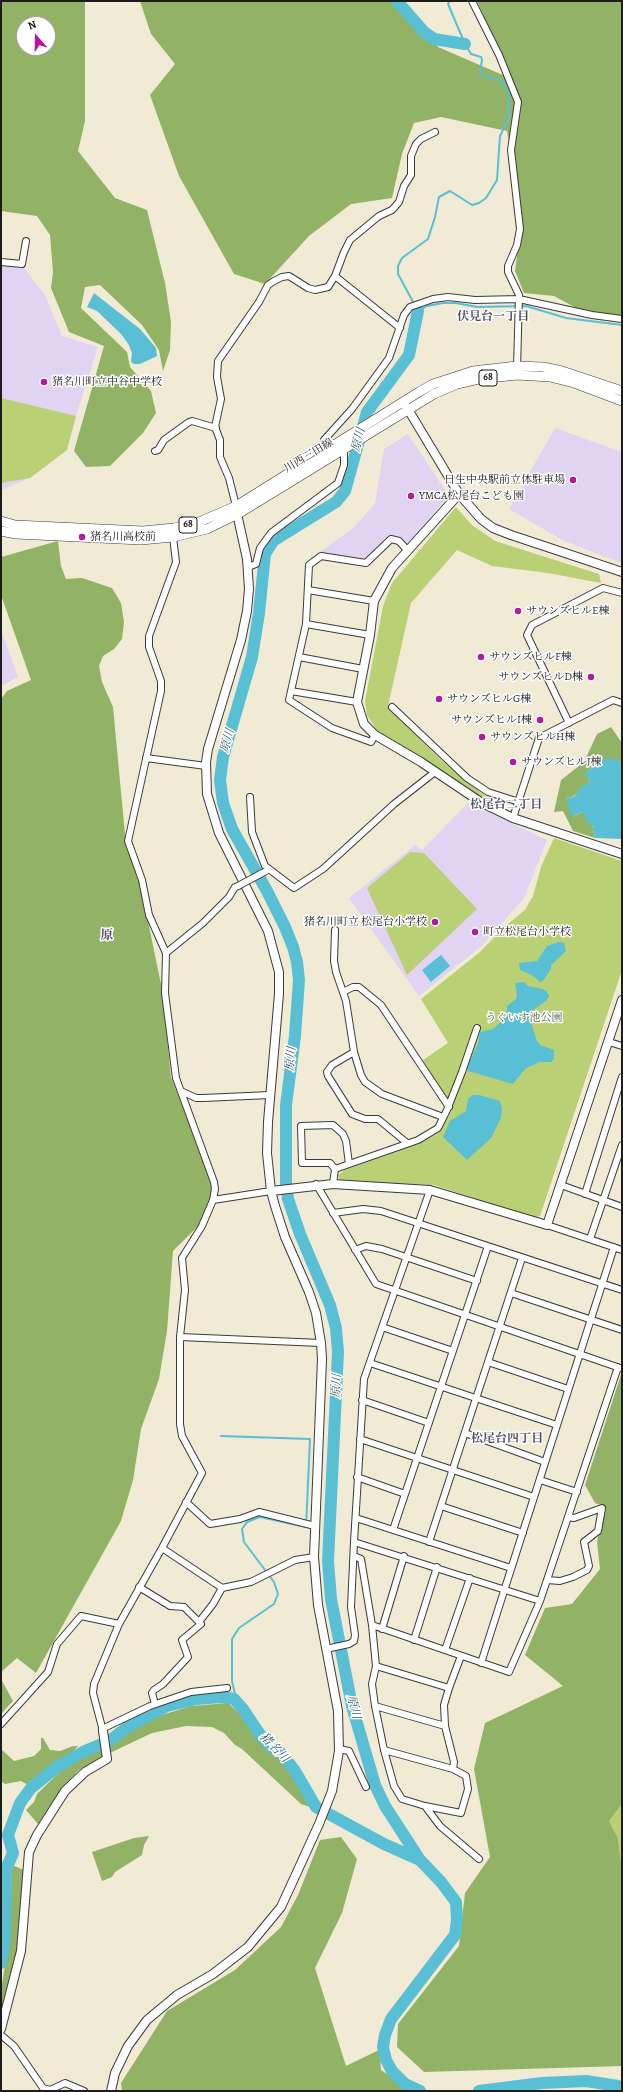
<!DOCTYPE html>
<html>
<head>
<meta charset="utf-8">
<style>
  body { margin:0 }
  #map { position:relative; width:623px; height:2092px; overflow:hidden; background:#f1ebd6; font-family:Alegreya,serif }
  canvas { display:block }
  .frame { position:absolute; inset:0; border:2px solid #1c1c1c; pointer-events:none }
  .north { position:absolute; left:16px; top:16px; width:40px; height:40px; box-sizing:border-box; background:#fff; border:1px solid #a4a4a4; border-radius:50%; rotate:340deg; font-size:11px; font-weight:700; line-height:16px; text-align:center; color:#1c1c1c }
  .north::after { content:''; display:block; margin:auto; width:14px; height:18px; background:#b5179e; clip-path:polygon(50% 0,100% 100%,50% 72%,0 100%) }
</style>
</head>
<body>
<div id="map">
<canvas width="623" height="2092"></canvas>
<div class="frame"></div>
<div class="north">N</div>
</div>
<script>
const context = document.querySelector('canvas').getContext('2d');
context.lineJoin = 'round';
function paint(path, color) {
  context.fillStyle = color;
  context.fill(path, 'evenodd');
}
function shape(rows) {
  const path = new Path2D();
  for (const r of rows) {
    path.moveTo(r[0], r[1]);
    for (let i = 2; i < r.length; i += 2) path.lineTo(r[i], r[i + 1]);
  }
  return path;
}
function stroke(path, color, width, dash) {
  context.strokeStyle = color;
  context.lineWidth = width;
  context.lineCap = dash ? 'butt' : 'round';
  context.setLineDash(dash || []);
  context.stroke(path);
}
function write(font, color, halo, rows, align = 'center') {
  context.font = font + ' Alegreya,"Noto Serif JP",serif';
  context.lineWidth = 3;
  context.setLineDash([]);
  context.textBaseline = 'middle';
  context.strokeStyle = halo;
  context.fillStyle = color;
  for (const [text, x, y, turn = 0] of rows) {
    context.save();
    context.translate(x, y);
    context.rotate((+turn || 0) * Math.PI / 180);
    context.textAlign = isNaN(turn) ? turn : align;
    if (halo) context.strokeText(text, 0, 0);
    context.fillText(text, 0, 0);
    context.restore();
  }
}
const built = shape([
  [1,263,24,268,45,295,62,336,98,347,76,416,67,450,30,478,1,490],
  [555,428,622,452,622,563,564,541,509,509],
  [408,434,447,493,445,499,408,545,404,545,395,538,386,537,363,562,320,552,353,528,375,504,384,449],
  [1,630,18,677,1,686],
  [468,803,547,840,524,898,483,945,419,996,349,898,415,845,422,850]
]);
const green = shape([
  [1,398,76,416,67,450,30,478,1,483],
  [456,507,472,525,495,541,599,574,601,583,548,573,492,566,457,550,411,603,388,706,389,709,442,761,486,797,484,799,379,733,367,715,365,701,383,606,392,583],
  [554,838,622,861,622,970,540,1216,536,1218,529,1216,434,1185,340,1182,338,1175,345,1170,420,1143,437,1134,441,1129,451,1112,451,1107,423,1060,448,1043,421,999,480,952,504,927,525,910,533,896,541,867],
  [410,852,424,853,477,909,407,975,367,888],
  [622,1804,622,1871,618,1838,609,1821]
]);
const forest = shape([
  [1,1,85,1,85,121,78,151,115,198,147,210,165,283,171,322,170,350,163,371,159,350,142,325,100,285,85,287,81,308,127,352,130,367,151,391,156,413,143,433,110,466,86,467,74,451,104,346,69,332,51,288,53,272,50,235,37,216,1,211],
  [24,24,48,24,48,48,24,48],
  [140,1,399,1,438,47,512,79,477,1,622,1,622,317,580,310,554,296,524,293,515,271,520,234,516,180,507,131,441,117,414,123,402,154,392,198,351,204,309,236,265,284,234,274,179,176,150,95,175,64,151,34],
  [58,541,61,566,66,579,82,578,112,588,121,603,124,622,122,639,114,649,103,656,99,666,102,682,113,707,126,845,140,883,162,989,171,1077,213,1184,211,1197,198,1226,173,1251,167,1331,159,1379,141,1429,133,1480,121,1521,36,1673,17,1658,1,1672,1,699,7,691,31,680,1,595,1,557],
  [611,727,622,743,622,768,618,759,594,764,591,769,584,774,588,777,590,782,579,789,578,793,572,797,566,798,575,815,583,812,586,814,592,825,595,838,573,831,563,811,554,812,561,780,584,762,597,734],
  [621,1375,622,1804,609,1821,618,1838,622,1871,622,2066,424,2072,397,2047,398,2024,459,1946,465,1893,490,1857,474,1769,485,1723,563,1686,525,1655,545,1608,572,1604,600,1569,597,1542,606,1507,595,1503,585,1485],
  [1,1679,13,1701,1,1714],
  [228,1703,240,1714,258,1739,279,1758,300,1784,313,1808,301,1804,242,1749,235,1745,224,1733,212,1727,186,1726,152,1733,110,1753,109,1745,152,1718,191,1706],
  [41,1738,43,1738,50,1750,60,1751,73,1746,78,1746,71,1754,47,1769,43,1777,30,1786,21,1781,5,1784,1,1781,1,1749,14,1761,34,1756,41,1749],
  [96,1750,101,1751,103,1757,79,1770,59,1792,38,1824,26,1810,34,1802,37,1794,70,1762],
  [149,1836,144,1845,142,1855,115,1872,112,1877,102,1881,92,1852,134,1838],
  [341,1837,357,1859,342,1913,315,1968,346,2066,379,2050,381,2070,412,2091,122,2091,121,2083,167,2011,235,1970,281,1927,298,1895,320,1840],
  [12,1865,24,1870,20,1944,1,2011,1,1991,10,1931]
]);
const water = shape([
  [94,293,140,329,156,348,157,356,140,364,134,364,131,362,132,353,129,345,121,334,97,311,87,307],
  [599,759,618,759,622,768,622,839,595,838,592,825,588,823,583,812,571,816,566,798,573,797,578,793,578,789,590,782,588,777,583,774,591,769],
  [559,942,564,943,566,951,551,965,551,969,543,981,540,982,532,975,520,970,519,963,537,961,547,946],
  [441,955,450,966,431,982,422,970],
  [524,982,528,986,543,989,547,992,549,996,546,1001,533,1010,532,1026,537,1041,540,1045,554,1050,554,1059,551,1062,539,1062,525,1069,513,1084,468,1071,467,1067,478,1044,480,1032,493,1029,502,1021,507,1013,507,1006,516,999,517,995,515,983],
  [473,1095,479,1095,500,1101,502,1108,501,1118,491,1138,467,1160,443,1137,450,1121,466,1111,468,1099]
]);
const stream = shape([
  [450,1,448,4,465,44,471,54,481,57,482,60,480,72,485,76,500,80,509,92,508,120,500,136,497,180,486,198,479,203,472,205,450,191,439,197,435,217,428,239,402,258,398,266,398,274,418,311,427,306,443,303,456,303,477,307,526,306,566,318,622,325],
  [221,1436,310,1439,306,1527,260,1517,247,1522,242,1529,244,1542,274,1582,278,1594,274,1604,239,1628,232,1639,232,1681,237,1703]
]);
const river = shape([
  [397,1,424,32,434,39,465,44],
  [418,311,409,355,367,412,345,491,336,502,273,541,265,554,259,613,252,657,223,757,220,780,223,803,232,829,267,891,285,927,293,947,297,962,299,980,295,1036,286,1105,286,1183,288,1199,300,1234,330,1305,336,1328,338,1352,328,1561,331,1599,352,1706,375,1785,385,1806,420,1860],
  [1,1963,5,1937,6,1869,13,1853,8,1835,20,1803,31,1788,57,1767,85,1751,109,1741,129,1726,167,1706,196,1699,222,1697,234,1699,243,1709,259,1733,270,1746,281,1753,295,1771,316,1807,384,1844,420,1860,441,1882,456,1902,457,1920,455,1935,391,2019,385,2035,383,2047,386,2060,392,2071,405,2084,420,2091],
  [479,2091,542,2083,586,2081,618,2086,622,2089]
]);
const street = shape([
  [472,1,499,55,518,102,511,150,520,229,517,245,508,266,508,272,519,295,517,369],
  [1,262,22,264,26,241],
  [335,276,400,328],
  [155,451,158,450,164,440,189,422,192,421,216,428],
  [328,451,324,440,352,409,389,358,404,315,410,307,433,299,448,297,475,300,519,299,592,315,622,319],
  [236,506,229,478,220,457,220,440,215,427,221,399,217,377,218,361,259,302,268,285,274,281,282,277,289,276,308,288,315,290,328,287,335,276,344,252,350,240,379,216,392,210,399,202,404,186,411,175,411,156,416,144,421,139,435,132],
  [248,567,256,564,260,548,271,533,338,483,344,465,344,449],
  [308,590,374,601],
  [306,624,370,635],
  [299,657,363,669],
  [291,691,357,702],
  [392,707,467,778,488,792,519,802],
  [569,723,527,635,532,625,603,588,622,593],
  [375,735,371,742,332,728,289,700,306,624,309,565,321,556,366,563,391,539,399,541,407,550],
  [146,758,206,766],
  [250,797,252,832,265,866,294,888,323,869,394,804,435,772],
  [513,818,539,738,613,700,622,703],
  [335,930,334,961,336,972,346,1001,354,1052,361,1075,365,1082,382,1094,443,1117],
  [166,953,203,923,229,897,235,887,238,886],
  [343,992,353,987,359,987,381,1005,449,1107],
  [609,1042,622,1046],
  [354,1052,332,1065,327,1072,328,1076,352,1114,365,1119,378,1119,407,1143],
  [181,1091,196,1098,203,1098,270,1095],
  [335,1169,330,1163,302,1163,301,1126,333,1125,343,1134,346,1141,349,1164],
  [316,1184,376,1284,620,1368],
  [333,1184,335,1169,418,1140,438,1128,447,1110,462,1072,477,1028],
  [561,1185,622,1207],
  [585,1194,622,1077],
  [213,1200,271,1191],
  [333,1213,363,1209,381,1211,622,1290],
  [547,1225,622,1250],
  [590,1239,622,1145],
  [355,1250,366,1246,382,1249,477,1281],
  [511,1293,622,1330],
  [382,1327,453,1351],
  [180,1337,321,1343],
  [488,1362,568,1389],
  [370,1363,557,1425],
  [362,1400,429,1423],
  [465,1433,545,1462],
  [360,1439,534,1497],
  [357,1477,405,1494],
  [540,1480,577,1492],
  [186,1502,210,1524,240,1519,259,1512,315,1526],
  [441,1506,523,1533],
  [356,1518,511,1568],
  [393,1530,488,1246],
  [354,1542,364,1379,430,1190],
  [429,1542,522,1258],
  [162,1548,202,1473,182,1436,180,1424,180,1337,185,1290,182,1258,202,1226,213,1200,215,1189,214,1182,176,1078,165,993,166,953,149,915,142,880,128,841,161,691,161,681,149,647,149,636,176,562,173,537],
  [354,1556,361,1559,372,1625,376,1666,449,1688,444,1705,445,1726,454,1762,453,1769,466,1776,468,1789,461,1813,425,1806,440,1826,479,1859],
  [547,1580,560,1581,573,1577,587,1570,589,1566,584,1542,598,1531,602,1508,574,1518,568,1517],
  [139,1587,170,1606,184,1607,201,1624,182,1640,188,1657,163,1684,154,1690,152,1693,155,1704],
  [199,1622,213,1604,222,1588],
  [372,1625,509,1672,540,1601,618,1367],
  [382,1629,404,1556],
  [414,1640,437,1567],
  [326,1649,349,1644,354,1641,355,1635,351,1607,354,1542,540,1601],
  [445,1650,470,1578],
  [481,1663,614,1247],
  [376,1666,372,1684,375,1706,384,1750,394,1786,402,1799,425,1806],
  [449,1688,461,1656],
  [375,1706,445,1726],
  [1,1724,48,1672,57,1644,81,1616,119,1624],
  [102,1729,150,1706,191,1692,227,1688],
  [103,1731,93,1693,94,1684,119,1624,162,1548,222,1588,251,1582,295,1560,314,1557],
  [339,1749,349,1751,366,1787],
  [384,1750,453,1769],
  [1,2035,14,2046,43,2088,50,2090,65,2083,84,2091]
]);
const secondary = shape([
  [406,406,459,494,481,519,493,528,511,535,622,572],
  [459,494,392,568,374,601,370,635,357,702,364,724,375,735,421,762,482,803,513,818,622,854],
  [271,1191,333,1184,430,1190,547,1225,622,1000],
  [1,2029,21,1951,29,1852,37,1835,65,1791,85,1772,107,1759,103,1731],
  [111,2091,115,2073,128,2046,147,2020,177,1995,213,1974,248,1947,281,1907,319,1824,332,1791,339,1751,338,1711,318,1605,314,1557,322,1359,321,1343,316,1313,309,1292,285,1237,275,1206,271,1191,267,1153,268,1122,279,994,279,972,268,931,219,833,207,794,206,762,208,749,241,640,247,611,249,589,247,559,236,509]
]);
const primary = shape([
  [1,521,15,525,143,531,174,528,199,522,236,506,419,392,433,384,473,371,517,366,543,367,562,371,622,391],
  [1,531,16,534,141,540,173,537,207,529,238,514,434,394,457,384,479,379,517,375,550,377,574,383,622,401]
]);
const streetBridge = shape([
  [238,886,266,871]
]);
const markers = [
  [44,382,4,"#b5179e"],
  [573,480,4,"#b5179e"],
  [411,496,4,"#b5179e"],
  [82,537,4,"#b5179e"],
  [518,611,4,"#b5179e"],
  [481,657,4,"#b5179e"],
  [591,677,4,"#b5179e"],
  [439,699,4,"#b5179e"],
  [540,720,4,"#b5179e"],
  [482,737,4,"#b5179e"],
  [513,762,4,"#b5179e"],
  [435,922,4,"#b5179e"],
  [475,932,4,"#b5179e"]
];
const shields = [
  [488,378,18],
  [188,525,18]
];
const shieldNames = [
  ["68",488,378],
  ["68",188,525]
];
const poiNames = [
  ["猪名川町立中谷中学校",52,382],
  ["日生中央駅前立体駐車場",565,480,"right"],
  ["YMCA松尾台こども園",419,496],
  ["猪名川高校前",90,537],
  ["サウンズヒルE棟",526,611],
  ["サウンズヒルF棟",489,657],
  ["サウンズヒルD棟",583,677,"right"],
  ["サウンズヒルG棟",447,699],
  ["サウンズヒルI棟",532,720,"right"],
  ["サウンズヒルH棟",490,737],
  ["サウンズヒルJ棟",521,762],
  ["猪名川町立 松尾台小学校",427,922,"right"],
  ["町立松尾台小学校",483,932]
];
const streetNames = [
  ["川西三田線",309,456,-31]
];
const parkNames = [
  ["うぐいす池公園",524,1018]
];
const neighbourhoodNames = [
  ["伏見台一丁目",493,317],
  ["松尾台二丁目",506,805],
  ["松尾台四丁目",507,1439]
];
const waterNames = [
  ["原川",359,440,-75],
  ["原川",228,741,-74],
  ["原川",291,1059,-84],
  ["原川",337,1386,-87],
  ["原川",353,1707,76],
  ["猪名川",274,1748,46]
];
const quarterNames = [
  ["原",107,936]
];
paint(built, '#e1d4f3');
paint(green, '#b9d074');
paint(forest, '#92b266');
paint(water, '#58bfd5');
stroke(stream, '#58bfd5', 2);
stroke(river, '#58bfd5', 12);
stroke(street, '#3c3b38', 8);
stroke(secondary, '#3c3b38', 10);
stroke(primary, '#3c3b38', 10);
stroke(street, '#fff', 6);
stroke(secondary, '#fff', 8);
stroke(primary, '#fff', 9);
stroke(streetBridge, '#3c3b38', 8, []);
stroke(streetBridge, '#fff', 6);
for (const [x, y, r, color] of markers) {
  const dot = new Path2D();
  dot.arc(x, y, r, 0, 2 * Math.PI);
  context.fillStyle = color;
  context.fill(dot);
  stroke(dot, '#fff', 1.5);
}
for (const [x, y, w] of shields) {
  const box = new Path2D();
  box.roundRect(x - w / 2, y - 8, w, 16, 3);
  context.fillStyle = '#fff';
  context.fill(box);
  stroke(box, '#1c1c1c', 1);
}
write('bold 10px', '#1c1c1c', null, shieldNames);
write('11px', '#1c1c1c', '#fff', poiNames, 'left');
write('11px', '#1c1c1c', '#fff', streetNames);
write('11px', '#535b3b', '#fff', parkNames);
write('bold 12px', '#544f69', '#fff', neighbourhoodNames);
write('italic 12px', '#345d66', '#fff', waterNames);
write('bold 13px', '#544f69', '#fff', quarterNames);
</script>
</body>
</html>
